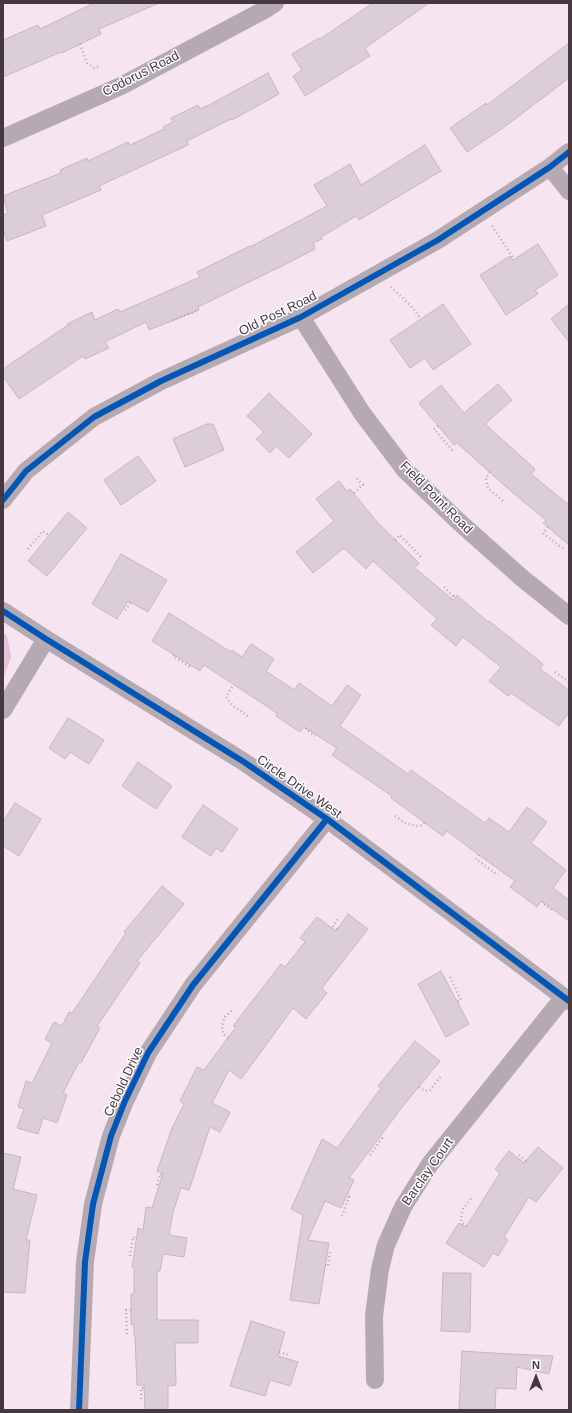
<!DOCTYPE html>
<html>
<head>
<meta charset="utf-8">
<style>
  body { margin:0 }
  #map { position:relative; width:572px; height:1413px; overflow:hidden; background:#f6e5f0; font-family:Helvetica,sans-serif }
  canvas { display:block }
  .frame { position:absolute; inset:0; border:4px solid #453841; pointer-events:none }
  .north { position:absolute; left:516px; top:1357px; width:40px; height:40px; -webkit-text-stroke:3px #fff; paint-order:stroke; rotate:0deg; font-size:11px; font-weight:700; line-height:16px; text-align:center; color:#453841 }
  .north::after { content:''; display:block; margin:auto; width:14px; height:18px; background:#453841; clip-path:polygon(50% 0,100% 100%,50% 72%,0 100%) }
</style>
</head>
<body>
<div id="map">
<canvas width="572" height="1413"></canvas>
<div class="frame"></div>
<div class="north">N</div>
</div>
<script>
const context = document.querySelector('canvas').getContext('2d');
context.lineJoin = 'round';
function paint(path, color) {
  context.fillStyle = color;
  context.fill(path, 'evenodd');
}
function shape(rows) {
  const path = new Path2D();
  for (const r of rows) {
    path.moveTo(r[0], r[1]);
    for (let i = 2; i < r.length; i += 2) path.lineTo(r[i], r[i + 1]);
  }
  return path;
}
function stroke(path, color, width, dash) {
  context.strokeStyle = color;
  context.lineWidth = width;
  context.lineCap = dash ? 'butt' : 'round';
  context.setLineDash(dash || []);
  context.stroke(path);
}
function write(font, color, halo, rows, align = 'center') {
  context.font = font + ' Helvetica,sans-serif';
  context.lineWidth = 3;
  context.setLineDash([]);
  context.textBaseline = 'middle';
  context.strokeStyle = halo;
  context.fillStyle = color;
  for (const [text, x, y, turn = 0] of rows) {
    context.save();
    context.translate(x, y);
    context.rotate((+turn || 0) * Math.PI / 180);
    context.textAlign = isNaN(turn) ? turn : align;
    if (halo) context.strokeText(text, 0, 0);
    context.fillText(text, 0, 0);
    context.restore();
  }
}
const green = shape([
  [3,632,7,636,11,657,3,679]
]);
const building = shape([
  [94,3,159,3,99,29,101,34,62,53,61,52,3,77,3,40,38,25,40,29,94,3],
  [373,3,429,3,365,48,370,56,305,96,293,76,302,70,292,54,319,38,320,39,373,3],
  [569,43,569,78,503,128,467,152,450,128,486,103,487,105,569,43],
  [268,73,279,94,232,120,231,119,187,141,188,145,99,186,101,190,42,215,46,226,7,241,3,230,3,215,8,213,3,196,61,173,60,170,87,158,88,161,128,142,130,145,164,129,163,127,173,122,171,118,198,105,200,109,209,105,268,73],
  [425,145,441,171,359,220,356,216,321,237,322,239,313,243,315,249,288,263,198,307,199,310,149,330,146,322,105,342,109,348,85,359,83,356,19,399,3,376,3,369,68,325,67,324,92,312,95,320,118,309,120,312,200,277,197,272,250,246,250,247,327,206,314,185,350,164,361,185,425,145],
  [538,244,558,275,535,290,538,294,506,315,480,275,510,256,513,260,538,244],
  [443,304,471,344,433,370,425,358,410,368,390,340,443,304],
  [569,304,569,342,551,319,569,304],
  [498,384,512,400,485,424,535,469,531,474,569,505,569,545,543,523,546,520,513,493,457,443,454,445,419,403,441,385,464,413,498,384],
  [269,393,312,434,289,458,276,446,270,453,256,439,264,432,247,416,269,393],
  [207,424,213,424,224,450,185,467,173,439,207,424],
  [138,456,156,481,121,505,104,480,138,456],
  [339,481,347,491,350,489,377,522,419,563,415,568,453,600,457,595,488,622,489,621,543,664,540,669,569,690,569,712,559,726,511,693,508,696,489,681,501,667,463,637,456,646,431,625,437,619,373,561,366,569,344,548,313,573,296,552,334,521,316,499,339,481],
  [68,512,87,528,47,576,28,561,68,512],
  [121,554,167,580,148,612,128,601,117,619,92,604,121,554],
  [169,613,231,652,232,650,242,657,251,644,274,659,266,671,294,690,299,683,332,706,347,685,361,695,340,726,408,774,411,770,485,823,489,818,509,832,527,807,547,822,531,843,566,870,553,888,569,900,569,921,541,901,537,907,510,887,515,881,479,855,447,831,443,836,391,798,392,796,332,755,337,748,304,727,300,732,276,716,277,713,204,665,200,671,152,641,169,613],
  [68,718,104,740,89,764,70,752,65,759,49,748,68,718],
  [138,762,172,786,156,809,122,786,138,762],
  [15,803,41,819,19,856,3,846,3,822,15,803],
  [203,805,238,829,222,852,216,848,211,856,182,837,203,805],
  [162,886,184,904,137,961,140,963,97,1026,100,1028,81,1063,79,1062,63,1093,67,1095,57,1123,43,1118,38,1134,17,1128,24,1109,18,1107,26,1081,32,1083,52,1043,45,1039,54,1022,62,1026,69,1012,72,1013,126,933,124,932,162,886],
  [348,914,368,929,322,988,327,993,306,1019,293,1008,241,1079,229,1070,212,1103,230,1112,220,1132,210,1127,189,1190,181,1188,173,1212,169,1235,187,1238,184,1257,163,1254,160,1271,157,1271,157,1320,198,1320,198,1343,175,1343,176,1385,168,1386,168,1410,145,1410,144,1385,137,1385,135,1336,134,1336,134,1324,131,1325,131,1294,134,1294,134,1267,132,1267,138,1228,143,1230,146,1207,152,1208,163,1173,157,1171,172,1128,184,1104,180,1101,197,1067,204,1070,236,1027,233,1026,253,1000,281,964,285,967,305,942,300,938,317,917,336,931,348,914],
  [441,971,469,1024,446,1037,418,984,441,971],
  [415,1041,440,1061,403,1106,349,1178,354,1180,341,1208,325,1201,308,1240,329,1243,319,1304,290,1300,303,1215,291,1209,322,1139,337,1148,381,1088,378,1086,415,1041],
  [538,1147,563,1168,536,1202,529,1197,504,1237,508,1240,498,1256,493,1253,484,1267,446,1243,459,1223,466,1227,500,1173,495,1169,509,1151,524,1163,538,1147],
  [3,1153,21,1157,13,1189,37,1195,26,1240,30,1240,25,1293,3,1292,3,1153],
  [443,1273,471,1273,470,1332,441,1331,443,1273],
  [251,1321,285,1332,278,1356,298,1362,290,1386,270,1380,265,1396,230,1386,251,1321],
  [462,1351,493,1353,553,1356,549,1374,517,1367,516,1389,496,1388,495,1410,459,1410,462,1351]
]);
const path = shape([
  [80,44,87,63,94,68,101,66],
  [492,226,514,259],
  [391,287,411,306,421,319],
  [173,320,196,311],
  [438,426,434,429,454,452],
  [490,472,486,478,488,488,504,502],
  [354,493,363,485,355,476],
  [548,527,543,533,565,550],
  [395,540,400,535,422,558],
  [28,549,43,531,49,535],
  [444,587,453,596,451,599],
  [125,610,131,602],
  [174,655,173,656,192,668],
  [555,672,569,682],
  [232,687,226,697,233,706,248,716],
  [306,728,306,729,315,736],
  [395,816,405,823,416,826,423,825,425,822],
  [479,855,476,859,498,875],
  [543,902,542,903,552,910],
  [337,929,333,926,338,919],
  [450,977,461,1000,457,1002],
  [228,1038,223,1034,222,1025,225,1017,232,1010],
  [419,1087,425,1091,430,1090,442,1075],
  [370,1155,382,1138,380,1137],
  [519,1155,526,1161],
  [157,1185,160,1174,163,1175],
  [342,1216,349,1197,346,1196],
  [467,1226,462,1223,461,1217,463,1209,472,1197],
  [130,1256,133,1237,136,1238],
  [325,1265,328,1266,330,1252],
  [127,1334,126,1310,131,1310],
  [279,1352,288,1355],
  [141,1399,141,1388,144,1388]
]);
const street = shape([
  [3,138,121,86,266,9,275,3],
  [550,167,569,191],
  [301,317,362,413,405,470,458,521,522,578,569,616],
  [3,500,26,471,94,417,161,381,301,317,438,240,550,167,569,152],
  [3,611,46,639,244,762,327,819,569,1001],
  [3,710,46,639],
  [375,1380,374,1316,380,1269,386,1245,403,1207,430,1164,564,997],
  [79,1410,85,1262,93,1204,111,1136,125,1101,148,1053,193,985,327,819]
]);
const cycleway = shape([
  [3,500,26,471,94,417,161,381,301,317,438,240,550,167,569,152],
  [3,611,46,639,244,762,327,819,569,1001],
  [79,1410,85,1262,93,1204,111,1136,125,1101,148,1053,193,985,327,819]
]);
const streetNames = [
  ["Codorus Road",141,74,-27],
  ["Old Post Road",278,314,-26],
  ["Field Point Road",436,498,45],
  ["Circle Drive West",299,787,35],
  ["Cebold Drive",124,1082,-65],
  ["Barclay Court",428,1172,-55]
];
paint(green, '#e5c2da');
paint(building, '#dcced7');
stroke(building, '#c4b7c0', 1);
stroke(path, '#b1a8ae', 2.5, [1, 3]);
stroke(street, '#b5aab2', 18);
stroke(cycleway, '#0057b8', 6);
write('13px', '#453841', '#fff', streetNames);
</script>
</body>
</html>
